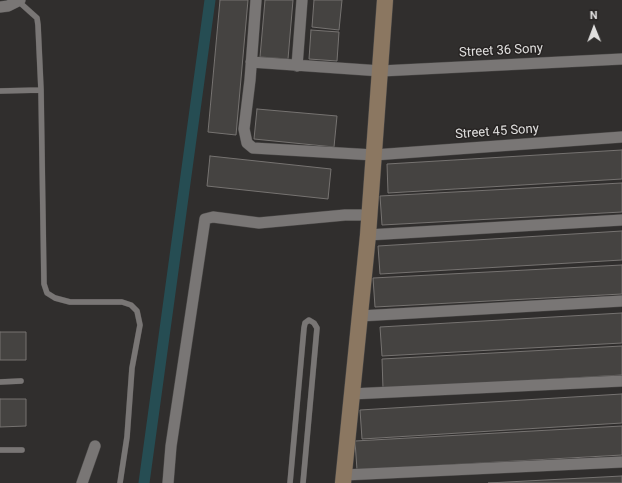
<!DOCTYPE html>
<html>
<head>
<meta charset="utf-8">
<style>
  body { margin:0 }
  #map { position:relative; width:622px; height:483px; overflow:hidden; background:#302e2d; font-family:Roboto,sans-serif }
  canvas { display:block }
  .north { position:absolute; left:574px; top:8px; width:40px; height:40px; -webkit-text-stroke:3px #272423; paint-order:stroke; rotate:359deg; font-size:11px; font-weight:700; line-height:16px; text-align:center; color:#e0dfde }
  .north::after { content:''; display:block; margin:auto; width:14px; height:18px; background:#e0dfde; clip-path:polygon(50% 0,100% 100%,50% 72%,0 100%) }
</style>
</head>
<body>
<div id="map">
<canvas width="622" height="483"></canvas>
<div class="north">N</div>
</div>
<script>
const context = document.querySelector('canvas').getContext('2d');
context.lineJoin = 'round';
function shape(rows) {
  const path = new Path2D();
  for (const r of rows) {
    path.moveTo(r[0], r[1]);
    for (let i = 2; i < r.length; i += 2) path.lineTo(r[i], r[i + 1]);
  }
  return path;
}
function stroke(path, color, width, dash) {
  context.strokeStyle = color;
  context.lineWidth = width;
  context.lineCap = dash ? 'butt' : 'round';
  context.setLineDash(dash || []);
  context.stroke(path);
}
function paint(path, color) {
  context.fillStyle = color;
  context.fill(path, 'evenodd');
}
function write(font, color, halo, rows, align = 'center') {
  context.font = font + ' Roboto,sans-serif';
  context.lineWidth = 3;
  context.setLineDash([]);
  context.textBaseline = 'middle';
  context.strokeStyle = halo;
  context.fillStyle = color;
  for (const [text, x, y, turn = 0] of rows) {
    context.save();
    context.translate(x, y);
    context.rotate((+turn || 0) * Math.PI / 180);
    context.textAlign = isNaN(turn) ? turn : align;
    if (halo) context.strokeText(text, 0, 0);
    context.fillText(text, 0, 0);
    context.restore();
  }
}
const canal = shape([
  [144,483,210,0]
]);
const building = shape([
  [220,0,248,0,236,135,208,132,220,0],
  [265,0,293,0,288,59,260,57,265,0],
  [314,0,342,0,339,30,312,27,314,0],
  [311,30,339,32,337,61,309,59,311,30],
  [257,109,337,116,334,147,254,139,257,109],
  [622,150,622,179,388,193,387,164,622,150],
  [210,156,331,169,328,199,207,186,210,156],
  [622,183,622,212,382,225,380,196,622,183],
  [622,231,622,260,380,274,378,246,622,231],
  [622,265,622,294,375,307,373,278,622,265],
  [622,313,622,343,382,356,380,327,622,313],
  [0,332,26,332,26,360,0,360,0,332],
  [622,346,622,375,383,389,382,359,622,346],
  [622,394,622,423,362,439,360,410,622,394],
  [0,399,26,399,26,426,0,427,0,399],
  [622,426,622,455,357,470,355,441,622,426],
  [622,476,622,483,488,483,622,476]
]);
const lane = shape([
  [18,1,37,18,38,25,41,90,44,284,47,293,55,298,70,302,122,302,131,305,137,311,140,325,132,368,127,437,120,483],
  [0,91,41,90],
  [0,382,21,381],
  [0,450,22,450],
  [290,483,304,328,305,323,309,320,314,323,317,328,303,483]
]);
const street = shape([
  [256,0,250,80,244,129,247,143,253,148,374,155,622,137],
  [0,7,8,6,20,0],
  [251,62,381,71,622,59],
  [297,66,302,0],
  [368,235,622,220],
  [360,316,622,301],
  [351,394,622,381],
  [344,475,622,462],
  [82,483,95,446],
  [168,483,171,446,205,219,213,217,259,223,345,215,369,215]
]);
const secondary = shape([
  [343,483,368,235,385,0]
]);
const streetNames = [
  ["Street 36 Sony",501,51,-3],
  ["Street 45 Sony",497,132,-4]
];
stroke(canal, '#264d53', 11);
paint(building, '#454341');
stroke(building, '#767371', 1);
stroke(lane, '#4c4a49', 6);
stroke(street, '#4c4a49', 12);
stroke(secondary, '#4c4a49', 17);
stroke(lane, '#797675', 5.5);
stroke(street, '#797675', 11);
stroke(secondary, '#8b7761', 16);
write('13px', '#e0dfde', '#272423', streetNames);
</script>
</body>
</html>
